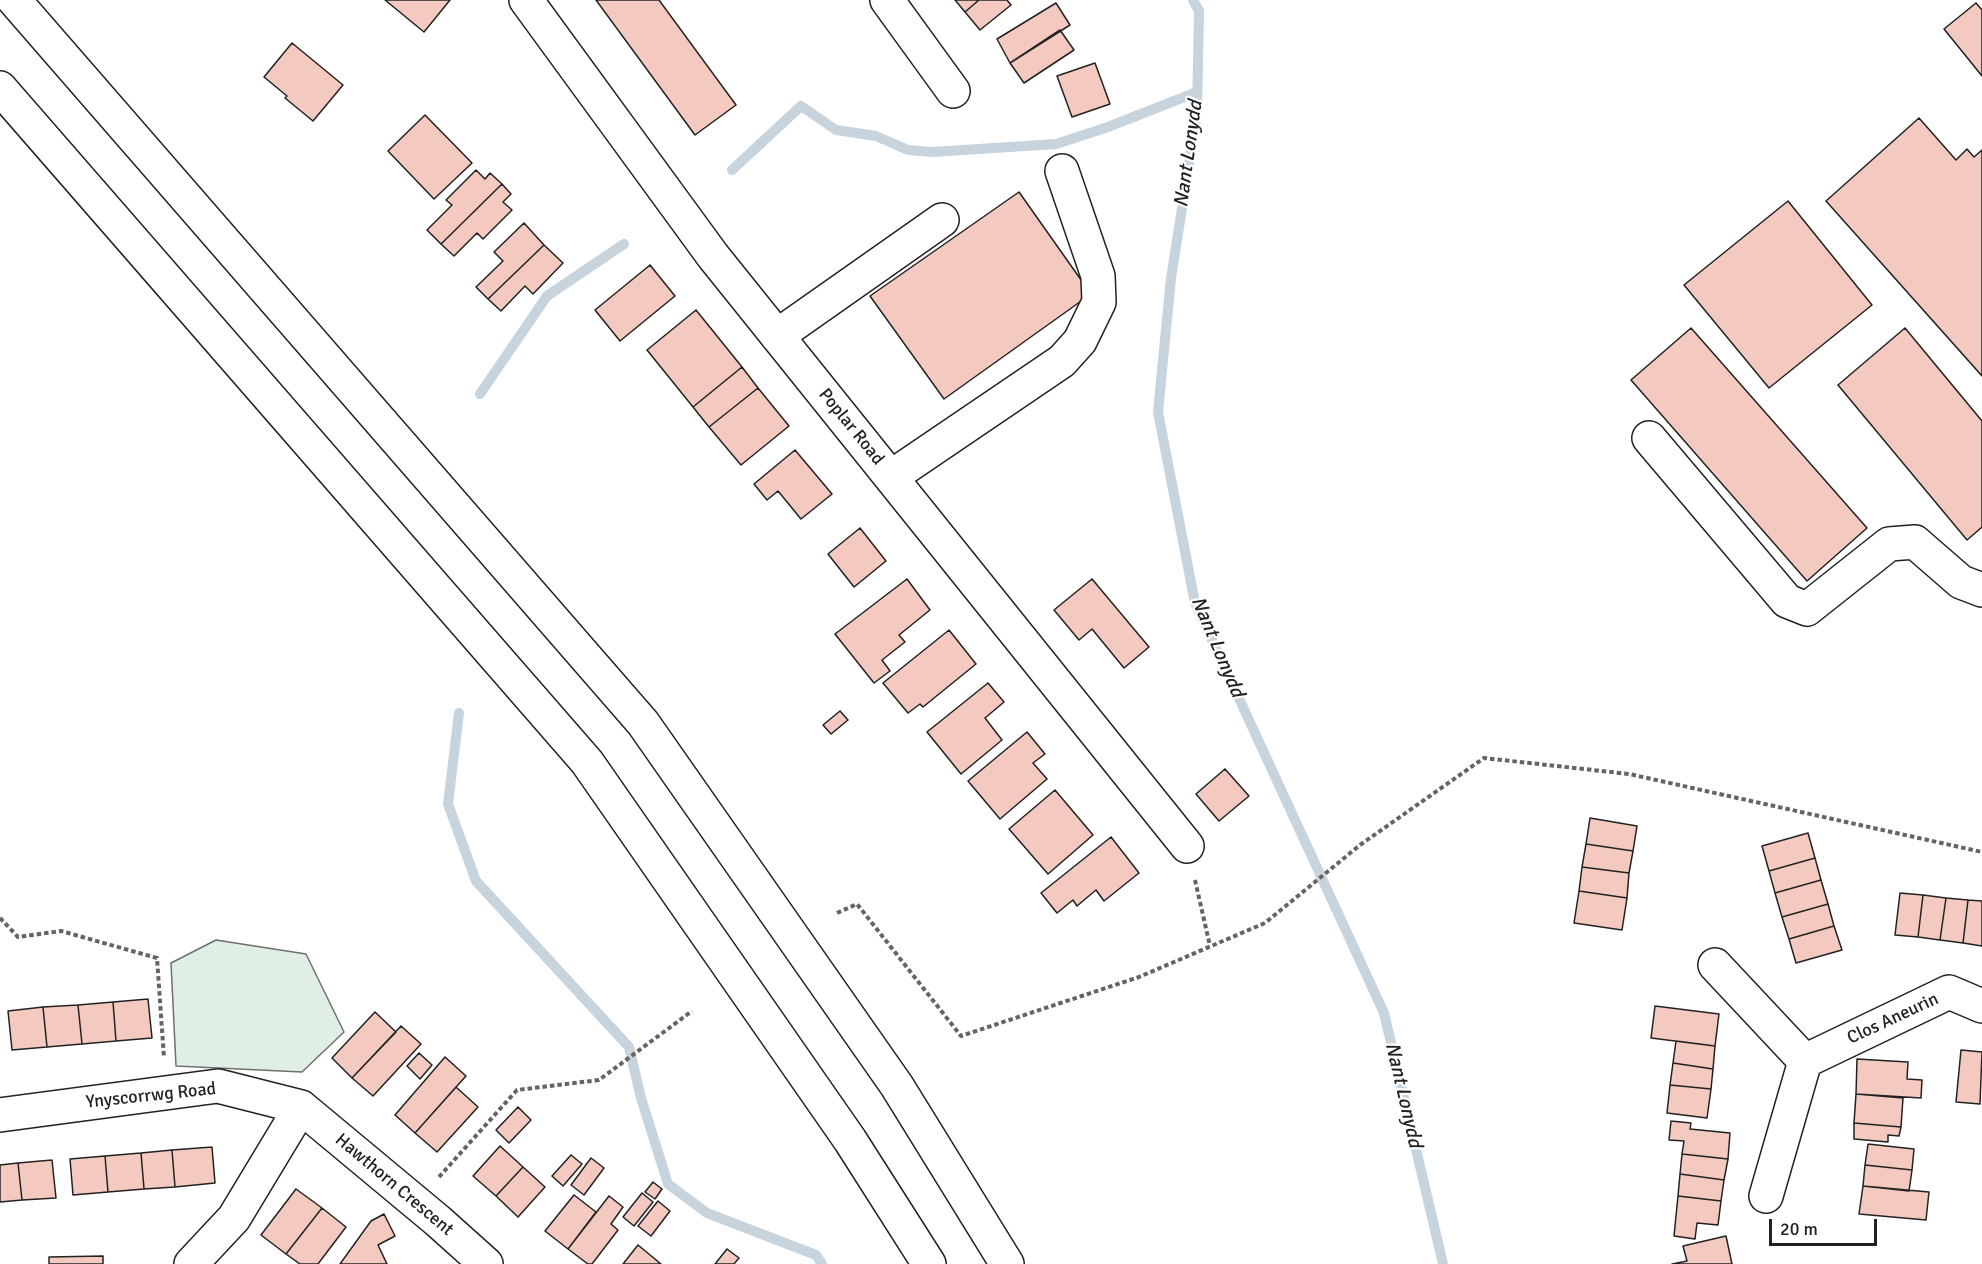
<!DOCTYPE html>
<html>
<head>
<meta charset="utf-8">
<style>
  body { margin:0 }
  #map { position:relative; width:1982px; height:1264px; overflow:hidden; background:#fff; font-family:Signika,sans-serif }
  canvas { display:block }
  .scale { position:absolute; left:1769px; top:1219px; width:108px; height:27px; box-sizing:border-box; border:3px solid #222; border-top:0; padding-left:8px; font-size:18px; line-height:21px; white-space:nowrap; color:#222; -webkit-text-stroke:4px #fff; paint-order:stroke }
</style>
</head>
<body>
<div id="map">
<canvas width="1982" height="1264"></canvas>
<div class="scale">20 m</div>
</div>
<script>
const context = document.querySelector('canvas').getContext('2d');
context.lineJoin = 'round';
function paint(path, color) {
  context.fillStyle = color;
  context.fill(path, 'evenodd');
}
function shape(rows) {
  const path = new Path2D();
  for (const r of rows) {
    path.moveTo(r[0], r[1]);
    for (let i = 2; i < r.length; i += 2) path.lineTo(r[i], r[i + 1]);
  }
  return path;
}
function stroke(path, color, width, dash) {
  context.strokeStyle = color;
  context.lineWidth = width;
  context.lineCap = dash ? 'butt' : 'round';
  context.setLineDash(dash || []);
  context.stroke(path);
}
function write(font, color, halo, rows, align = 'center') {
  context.font = font + ' Signika,sans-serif';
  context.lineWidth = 4.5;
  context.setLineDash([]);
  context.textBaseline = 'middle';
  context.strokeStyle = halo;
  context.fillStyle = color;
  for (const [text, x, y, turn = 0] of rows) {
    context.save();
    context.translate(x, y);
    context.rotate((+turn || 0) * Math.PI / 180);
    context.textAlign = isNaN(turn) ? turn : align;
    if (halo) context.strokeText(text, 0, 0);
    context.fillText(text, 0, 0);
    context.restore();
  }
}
const green = shape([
  [216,940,306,954,344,1032,302,1072,176,1066,171,963,216,940]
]);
const stream = shape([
  [1193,0,1199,11,1197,113,1171,278,1158,412,1195,603,1384,1013,1443,1264],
  [732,170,801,106,836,130,876,136,908,150,932,152,1056,144,1108,127,1197,92],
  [480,394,547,296,624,244],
  [459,713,448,804,476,881,629,1047,641,1098,668,1184,707,1213,816,1255,822,1264]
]);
const building = shape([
  [385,0,450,0,424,32,385,0],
  [596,0,659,0,736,105,695,135,596,0],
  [955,0,979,0,965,12,955,0],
  [979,0,1007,0,1011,5,980,30,965,12,979,0],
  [1056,3,1070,25,1010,63,997,39,1056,3],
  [1976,3,1982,10,1982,76,1944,29,1976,3],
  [1060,30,1074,50,1024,83,1010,63,1060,30],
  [292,43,343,85,313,121,285,98,287,96,264,77,292,43],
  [1095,63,1110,104,1072,117,1057,76,1095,63],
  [425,115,472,163,434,199,388,151,425,115],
  [1919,118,1956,160,1967,149,1974,157,1982,150,1982,376,1826,201,1919,118],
  [476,170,485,179,490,173,502,184,441,244,427,230,452,205,446,200,476,170],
  [502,184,511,194,503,202,512,210,483,239,477,233,454,256,441,244,502,184],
  [1019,192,1091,294,944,399,870,296,1019,192],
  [1788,201,1872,305,1769,388,1684,285,1788,201],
  [524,223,544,245,488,299,476,287,503,261,494,252,524,223],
  [544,245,563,263,533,294,525,286,501,311,488,299,544,245],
  [650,265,675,296,620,341,595,310,650,265],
  [696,310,742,367,693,407,647,350,696,310],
  [1691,328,1867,528,1807,581,1631,380,1691,328],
  [1905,328,1982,421,1982,527,1967,540,1838,385,1905,328],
  [742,367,758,388,709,427,693,407,742,367],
  [758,388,789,426,741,465,709,427,758,388],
  [795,450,832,494,801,519,778,491,767,500,754,484,795,450],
  [860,528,886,561,854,587,828,554,860,528],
  [907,579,930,610,899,635,905,642,882,660,890,671,874,683,835,634,907,579],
  [1092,579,1149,647,1124,668,1092,629,1079,640,1054,610,1092,579],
  [949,630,976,664,923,707,920,704,908,713,883,683,949,630],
  [988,683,1004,702,985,718,1002,740,961,774,927,732,988,683],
  [840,711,848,720,831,734,823,725,840,711],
  [1027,732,1045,754,1033,763,1047,779,1000,819,968,781,1027,732],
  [1225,769,1249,796,1219,821,1196,794,1225,769],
  [1055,790,1093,835,1048,874,1009,829,1055,790],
  [1590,818,1637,826,1633,851,1586,844,1590,818],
  [1808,833,1815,858,1769,871,1762,846,1808,833],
  [1111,837,1139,873,1104,901,1096,890,1077,906,1073,900,1057,913,1041,893,1111,837],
  [1586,844,1633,851,1629,873,1582,867,1586,844],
  [1815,858,1821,880,1775,893,1769,871,1815,858],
  [1582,867,1629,873,1627,898,1579,891,1582,867],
  [1821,880,1828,904,1782,917,1775,893,1821,880],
  [1579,891,1627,898,1622,930,1574,923,1579,891],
  [1900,893,1923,895,1918,937,1895,935,1900,893],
  [1923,895,1946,898,1940,940,1918,937,1923,895],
  [1946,898,1968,900,1963,943,1940,940,1946,898],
  [1968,900,1982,901,1982,946,1963,943,1968,900],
  [1828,904,1834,926,1789,939,1782,917,1828,904],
  [1834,926,1842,950,1796,963,1789,939,1834,926],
  [148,999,152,1038,116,1041,113,1002,148,999],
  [113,1002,116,1041,82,1044,78,1005,113,1002],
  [78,1005,82,1044,47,1047,43,1007,78,1005],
  [1655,1006,1719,1014,1715,1046,1651,1038,1655,1006],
  [43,1007,47,1047,12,1050,8,1011,43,1007],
  [375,1012,396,1032,352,1078,332,1058,375,1012],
  [401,1026,421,1044,373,1096,352,1078,401,1026],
  [1676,1041,1715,1046,1713,1069,1673,1063,1676,1041],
  [1961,1050,1982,1052,1980,1104,1956,1102,1961,1050],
  [419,1053,432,1065,420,1079,407,1066,419,1053],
  [445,1057,466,1076,415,1133,395,1115,445,1057],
  [1857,1059,1908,1062,1907,1079,1922,1080,1921,1098,1856,1094,1857,1059],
  [1673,1063,1713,1069,1711,1089,1670,1085,1673,1063],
  [1670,1085,1711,1089,1707,1118,1667,1113,1670,1085],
  [456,1087,478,1107,437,1152,415,1133,456,1087],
  [1856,1094,1903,1098,1901,1127,1854,1123,1856,1094],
  [518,1107,531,1120,509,1143,496,1130,518,1107],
  [1671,1121,1691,1123,1690,1129,1730,1133,1728,1159,1682,1154,1684,1141,1669,1140,1671,1121],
  [1854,1123,1901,1127,1899,1136,1888,1135,1888,1142,1854,1139,1854,1123],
  [1868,1144,1914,1149,1912,1170,1865,1165,1868,1144],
  [500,1146,523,1167,496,1196,473,1176,500,1146],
  [212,1147,215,1183,175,1187,172,1150,212,1147],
  [172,1150,175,1187,144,1189,141,1153,172,1150],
  [141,1153,144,1189,108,1192,105,1156,141,1153],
  [1682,1154,1728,1159,1724,1180,1680,1174,1682,1154],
  [571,1155,582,1164,563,1186,552,1176,571,1155],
  [105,1156,108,1192,73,1195,70,1159,105,1156],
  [591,1158,604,1168,584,1195,571,1185,591,1158],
  [52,1160,56,1198,22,1200,18,1163,52,1160],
  [18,1163,22,1200,0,1202,0,1165,18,1163],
  [1865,1165,1912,1170,1909,1191,1863,1186,1865,1165],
  [523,1167,545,1187,518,1217,496,1196,523,1167],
  [1680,1174,1724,1180,1721,1201,1678,1196,1680,1174],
  [653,1182,662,1189,655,1199,645,1192,653,1182],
  [1863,1186,1929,1192,1926,1220,1859,1214,1863,1186],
  [296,1189,322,1208,286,1254,261,1235,296,1189],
  [642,1193,653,1202,634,1226,623,1217,642,1193],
  [574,1195,596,1212,568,1249,545,1231,574,1195],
  [609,1196,623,1207,611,1224,618,1230,592,1264,588,1264,568,1249,609,1196],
  [1678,1196,1721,1201,1718,1225,1697,1223,1695,1239,1674,1236,1678,1196],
  [658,1201,670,1211,651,1236,638,1226,658,1201],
  [322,1208,346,1227,318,1264,300,1264,286,1254,322,1208],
  [384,1214,395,1236,378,1245,387,1264,340,1264,371,1221,384,1214],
  [1726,1236,1732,1264,1672,1264,1687,1261,1683,1246,1726,1236],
  [638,1245,661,1264,623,1264,638,1245],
  [727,1249,739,1258,734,1264,715,1264,727,1249],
  [103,1256,103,1264,49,1264,49,1257,103,1256]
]);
const path = shape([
  [1195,880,1210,946],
  [837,913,857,904,961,1036,1139,977,1265,923,1360,845,1484,758,1629,774,1982,852],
  [0,918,18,937,61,931,157,958,164,1058],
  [439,1177,517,1090,599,1080,692,1011]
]);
const minor = shape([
  [526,0,713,256,1187,846],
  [887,0,953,91],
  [777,336,942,220],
  [1649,438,1787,601,1807,609,1889,544,1915,542,1961,582,1982,590],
  [891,477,1062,361,1080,341,1099,302,1098,276,1062,171],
  [1715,965,1805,1061],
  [0,1115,218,1086,301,1107,438,1221,486,1264],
  [1766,1196,1805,1061,1949,992,1982,1006],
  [191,1264,234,1218,301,1107]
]);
const highway = shape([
  [14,0,643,723,897,1086,1007,1264],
  [0,88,587,762,850,1140,929,1264]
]);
const streetNames = [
  ["Poplar Road",851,427,51],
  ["Clos Aneurin",1893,1019,-25],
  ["Ynyscorrwg Road",151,1096,-6],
  ["Hawthorn Crescent",394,1185,40]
];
const waterNames = [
  ["Nant Lonydd",1189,154,-82],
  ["Nant Lonydd",1217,647,67],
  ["Nant Lonydd",1403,1095,77]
];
paint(green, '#e0efe3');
stroke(green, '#6f6f6f', 1.5);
stroke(stream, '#c7d3dd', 10);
paint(building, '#f3c9c0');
stroke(building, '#222', 1.5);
stroke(minor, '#222', 36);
stroke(highway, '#222', 36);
stroke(path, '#646464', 4, [4.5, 3]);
stroke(minor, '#fff', 33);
stroke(highway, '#fff', 33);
write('18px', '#222', '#fff', streetNames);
write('italic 20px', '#222', '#fff', waterNames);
</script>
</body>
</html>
